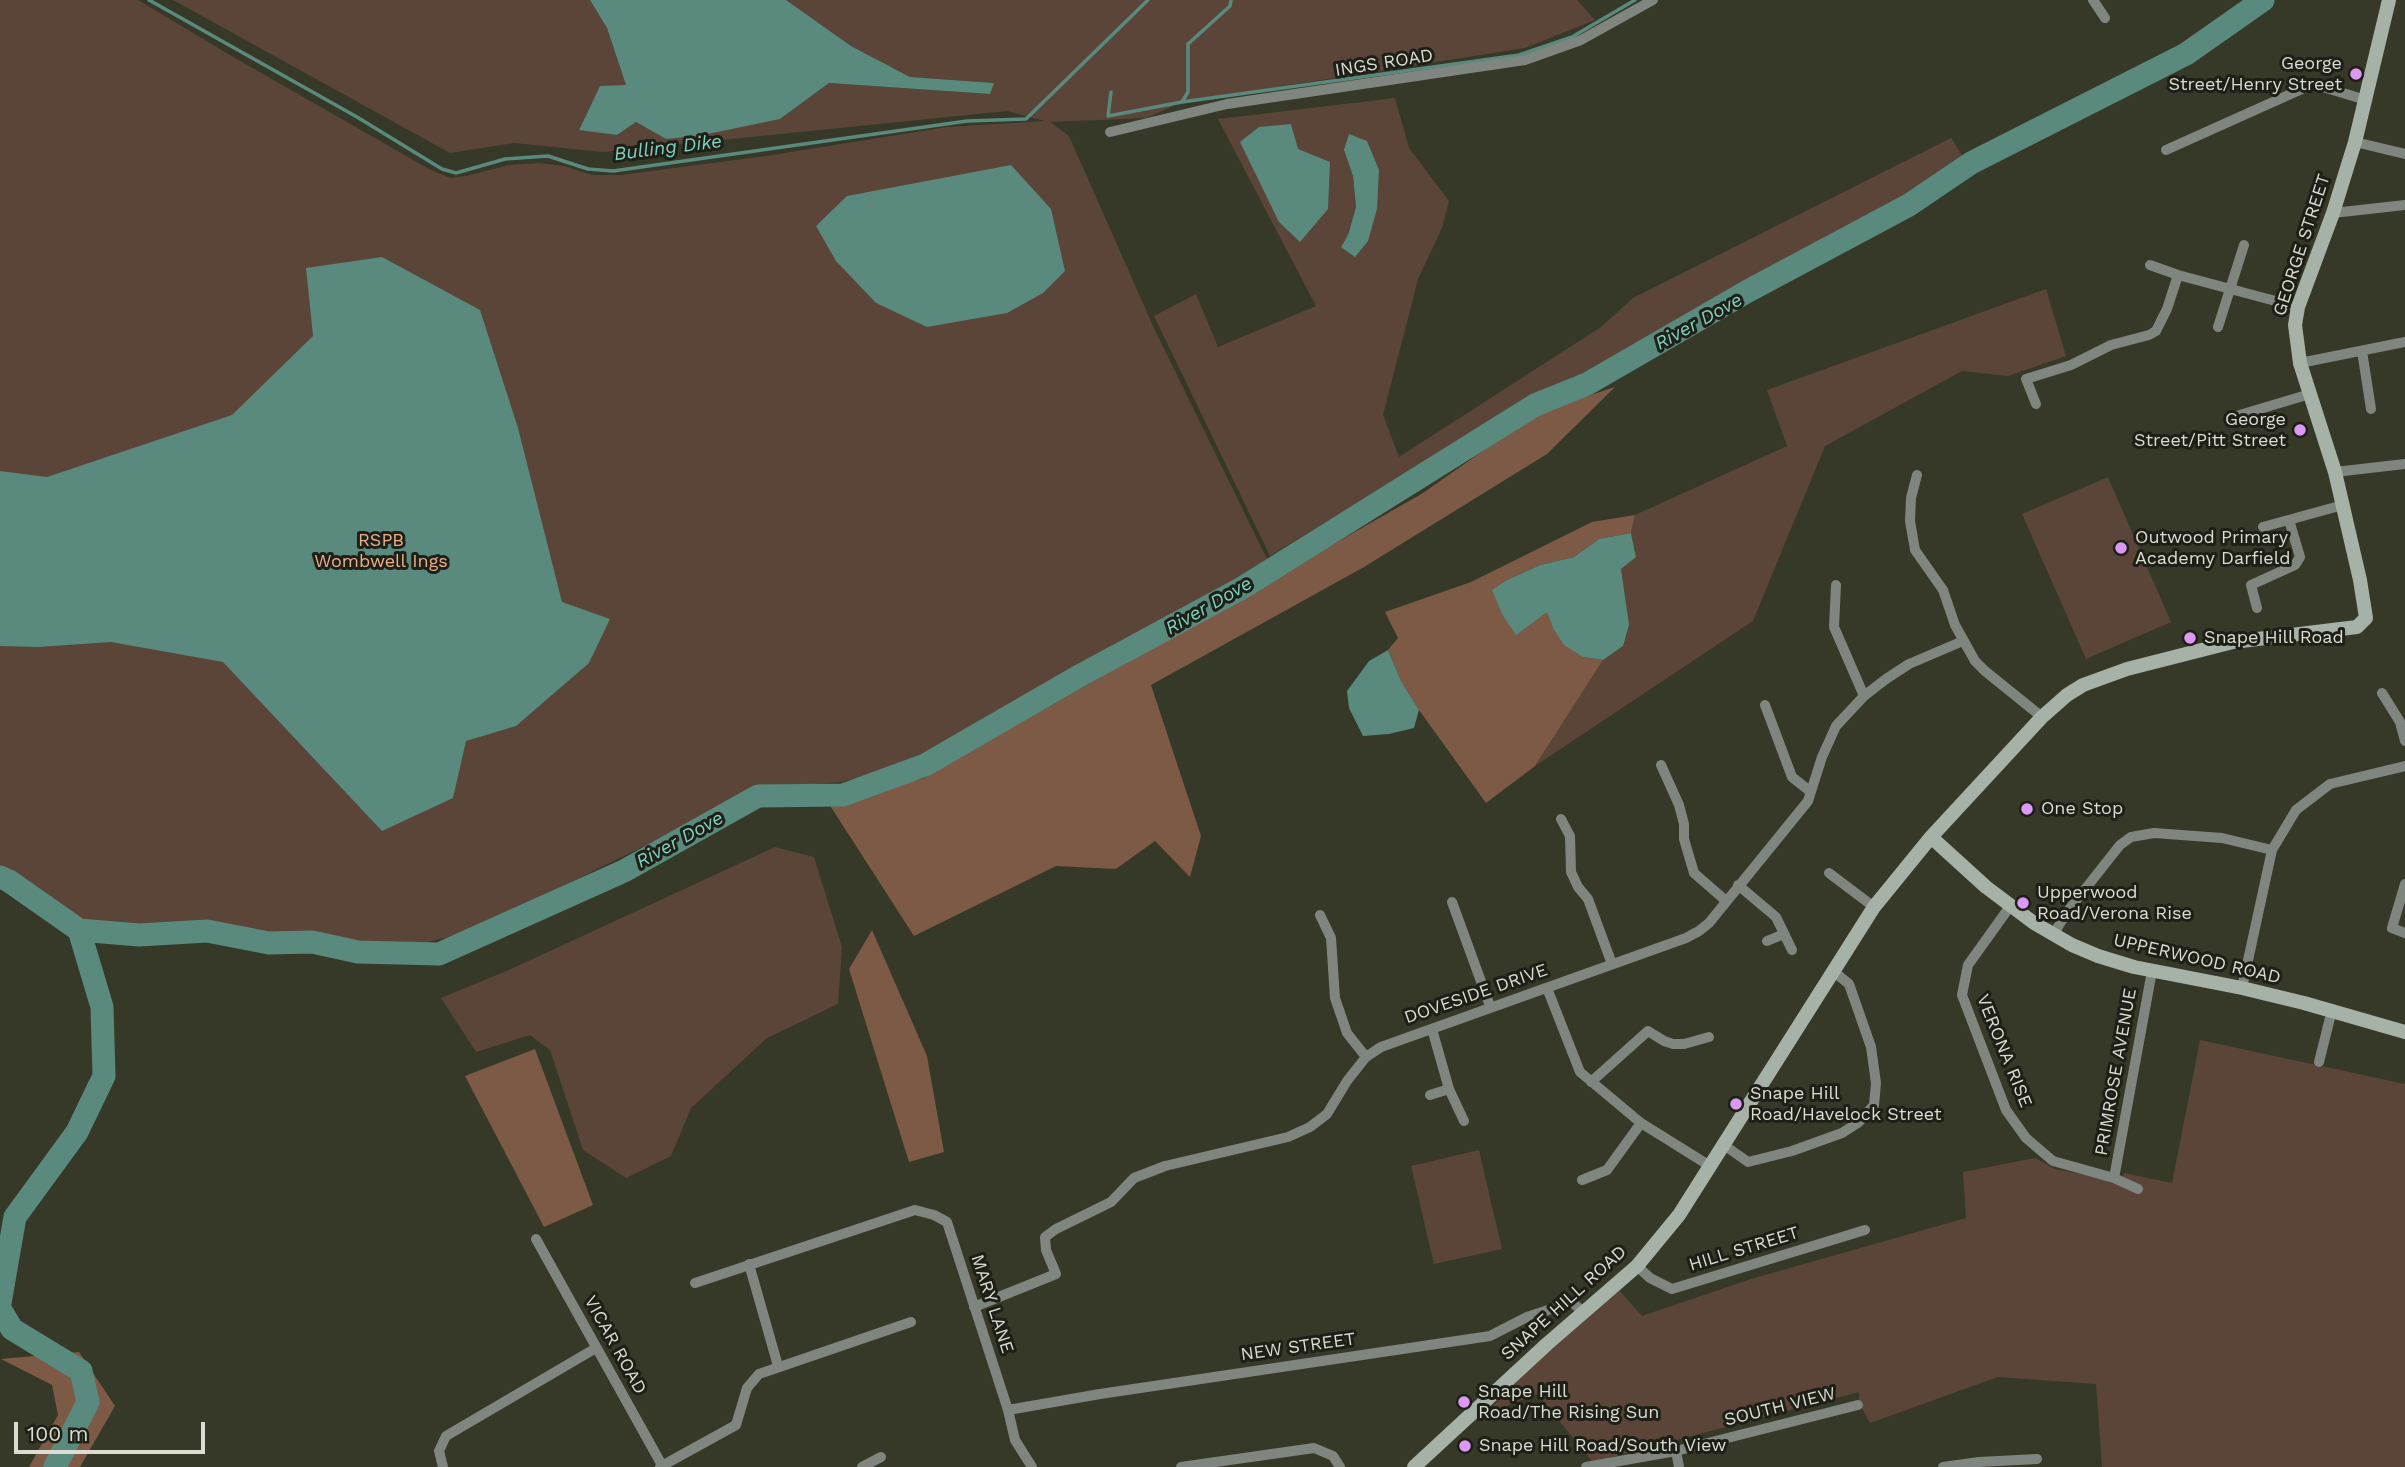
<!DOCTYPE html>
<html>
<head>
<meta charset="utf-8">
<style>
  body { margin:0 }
  #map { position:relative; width:2405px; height:1467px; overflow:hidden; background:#363927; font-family:"Work Sans",sans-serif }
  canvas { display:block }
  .scale { position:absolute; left:14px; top:1422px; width:191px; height:32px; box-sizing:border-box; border:4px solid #dbddd2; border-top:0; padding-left:9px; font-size:21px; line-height:24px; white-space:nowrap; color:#dbddd2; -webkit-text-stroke:5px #1e1f17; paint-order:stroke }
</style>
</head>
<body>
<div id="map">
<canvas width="2405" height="1467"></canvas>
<div class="scale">100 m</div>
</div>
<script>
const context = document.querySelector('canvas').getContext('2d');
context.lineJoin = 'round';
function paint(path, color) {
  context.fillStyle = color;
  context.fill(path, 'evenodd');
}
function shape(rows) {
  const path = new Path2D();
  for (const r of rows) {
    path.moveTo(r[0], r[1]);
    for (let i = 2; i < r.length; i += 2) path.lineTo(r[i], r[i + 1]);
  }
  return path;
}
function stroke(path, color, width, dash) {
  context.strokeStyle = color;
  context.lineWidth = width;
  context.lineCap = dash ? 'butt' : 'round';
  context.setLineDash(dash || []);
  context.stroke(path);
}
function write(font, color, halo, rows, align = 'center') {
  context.font = font + ' "Work Sans",sans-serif';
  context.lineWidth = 6;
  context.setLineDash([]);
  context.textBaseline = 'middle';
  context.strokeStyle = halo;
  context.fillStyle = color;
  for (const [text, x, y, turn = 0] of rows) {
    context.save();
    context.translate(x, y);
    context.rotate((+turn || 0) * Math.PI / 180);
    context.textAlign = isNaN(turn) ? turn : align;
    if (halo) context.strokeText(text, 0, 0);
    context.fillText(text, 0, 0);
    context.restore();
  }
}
const green = shape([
  [0,0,138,0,235,58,429,169,450,178,466,176,509,165,539,163,564,166,592,175,621,175,766,156,947,127,1045,121,1007,111,603,152,514,143,450,153,173,0,590,0,607,28,626,85,600,87,579,129,617,135,636,122,666,139,780,119,829,83,990,94,993,83,910,77,851,46,786,0,1577,0,1595,20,1525,48,1182,102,1146,118,1050,122,1069,136,1153,326,1267,559,1235,580,897,767,841,782,755,788,663,837,468,932,420,944,375,945,332,938,283,936,216,927,141,927,83,922,9,873,0,869],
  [1395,98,1409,148,1449,201,1442,228,1418,279,1383,415,1399,457,1601,327,1633,298,1951,138,1962,155,1901,197,1740,285,1582,376,1528,399,1270,556,1154,316,1196,294,1218,347,1316,306,1218,119],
  [1344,150,1377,209,1341,247,1348,235,1356,207,1353,176],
  [2046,289,2066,356,2008,376,1962,371,1825,446,1753,621,1535,766,1603,660,1623,646,1621,569,1636,557,1631,533,1635,515,1787,446,1767,390],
  [2108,477,2171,622,2086,659,2022,514],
  [775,847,814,857,842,947,838,1004,767,1038,691,1108,671,1156,626,1178,583,1150,550,1050,530,1035,476,1052,441,998,511,969],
  [2200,1040,2405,1084,2405,1467,2102,1467,2096,1384,1998,1377,1870,1423,1859,1403,1859,1392,1593,1462,1537,1394,1484,1415,1541,1357,1619,1290,1642,1316,1751,1279,1966,1218,1963,1172,2035,1158,2055,1169,2121,1182,2124,1173,2172,1183],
  [1479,1150,1502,1249,1434,1264,1411,1166]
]);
const forest = shape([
  [1615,387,1547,454,1364,567,1151,685,1201,836,1190,877,1155,841,1116,869,1056,866,914,936,829,804,924,778,1423,493,1537,413],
  [1635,515,1631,533,1599,539,1574,557,1540,565,1507,580,1547,611,1553,628,1583,657,1603,660,1535,766,1486,803,1419,710,1401,681,1388,650,1398,638,1385,612,1471,582,1592,522],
  [872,930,927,1056,944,1152,909,1162,849,969],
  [535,1049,593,1205,544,1227,465,1076],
  [79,1352,115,1406,80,1467,29,1467,58,1415,52,1385,1,1359]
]);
const water = shape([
  [590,0,786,0,851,46,910,77,994,83,990,94,829,83,780,119,698,136,666,139,636,122,617,135,579,130,600,86,626,85,607,28],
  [1291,124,1298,149,1330,162,1328,209,1300,242,1279,222,1240,142,1259,127],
  [1349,134,1367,141,1379,170,1377,209,1368,241,1355,257,1341,247,1348,235,1356,207,1353,176,1344,150],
  [1011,165,1051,209,1065,271,1043,293,1007,313,927,327,876,303,836,261,816,226,847,196],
  [382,257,480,310,518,428,562,602,610,619,589,663,516,726,466,741,453,798,382,831,223,662,111,642,38,647,0,646,0,471,47,477,232,415,313,336,306,268],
  [1631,533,1636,557,1621,569,1629,625,1623,646,1603,660,1583,657,1564,645,1553,628,1547,612,1516,635,1502,614,1492,590,1507,580,1540,565,1574,557,1599,539],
  [1388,650,1401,681,1419,710,1414,728,1389,734,1363,736,1349,708,1347,691,1369,661]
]);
const stream = shape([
  [149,0,357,117,442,169,456,173,505,159,548,156,588,169,613,171,967,121,1026,119,1148,0],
  [1111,92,1108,116,1182,102,1188,92,1188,44,1230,6,1231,0],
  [1182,102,1519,55,1572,37,1635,0]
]);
const river = shape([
  [0,877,9,881,79,930,102,1007,104,1076,77,1132,15,1217,0,1303],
  [79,930,139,935,207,931,269,943,312,942,358,952,439,954,624,871,758,796,843,795,925,765,1081,675,1242,588,1535,405,1587,384,1748,291,1909,205,1971,163,2186,54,2263,0],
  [0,1309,12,1329,81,1371,88,1402,55,1467]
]);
const street = shape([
  [2093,0,2105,18],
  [1110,132,1227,104,1525,60,1581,40,1653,0],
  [2355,142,2405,154],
  [2166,150,2313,84,2366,100],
  [2333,213,2405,205],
  [2150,265,2178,275,2298,307],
  [2218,327,2244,245],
  [2362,351,2371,409],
  [2300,363,2405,342],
  [2036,404,2026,379,2071,365,2111,345,2149,335,2156,331,2167,309,2178,275],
  [2233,417,2310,394],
  [2335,472,2405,464],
  [1917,475,1911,498,1910,521,1915,550,1943,590,1955,625,1975,661,1985,671,2042,717],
  [2263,527,2343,505],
  [1836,585,1834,627,1864,696],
  [2257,608,2251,585,2295,565,2300,557,2289,520],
  [2382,693,2400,722,2405,741],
  [1765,705,1792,777,1811,792],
  [1661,765,1679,805,1684,824,1684,839,1694,873,1725,900],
  [1561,819,1570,836,1571,872,1578,887,1588,899,1612,964],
  [1829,873,1874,907],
  [2405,884,2392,928,2405,933],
  [1738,885,1776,917,1792,950],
  [1452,902,1490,1006],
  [2011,905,1968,965,1962,995,2006,1110,2026,1138,2053,1161,2114,1178,2138,1189],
  [1320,915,1331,938,1335,998,1347,1033,1366,1057],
  [2053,935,2067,912,2120,845,2131,837,2154,833,2222,838,2272,850],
  [1767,941,1784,934],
  [1547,988,1580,1072,1641,1123,1710,1166],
  [2242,988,2272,850,2296,810,2330,784,2405,766],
  [1432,1029,1449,1089,1464,1121],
  [2319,1062,2332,1010],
  [1591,1082,1648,1031,1664,1041,1673,1044,1684,1044,1709,1037],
  [1430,1095,1449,1089],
  [1724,1145,1748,1162,1792,1151,1842,1133,1859,1122,1874,1105,1876,1083,1871,1047,1849,984,1833,971],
  [2114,1178,2152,971],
  [1582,1180,1607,1170,1641,1123],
  [536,1239,663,1467],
  [749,1264,778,1366],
  [1637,1266,1650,1278,1672,1289,1865,1230],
  [695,1283,915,1210,934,1215,947,1222,1008,1410,1015,1440,1032,1467],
  [974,1307,1056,1274,1046,1250,1045,1237,1056,1229,1111,1202,1134,1178,1165,1166,1288,1137,1310,1127,1327,1114,1347,1081,1366,1057,1381,1047,1686,938,1699,931,1709,923,1808,801,1822,757,1836,726,1864,696,1886,679,1909,664,1963,641],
  [1008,1410,1100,1394,1490,1336,1527,1317,1572,1302,1584,1313],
  [1676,1451,1679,1467],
  [443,1467,439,1451,446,1436,596,1348],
  [660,1467,736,1425,747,1388,759,1374,911,1322],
  [862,1467,881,1457],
  [1181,1467,1314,1448,1333,1456,1340,1467],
  [1586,1467,1676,1451,1858,1405],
  [1943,1467,1979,1462,2037,1459]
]);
const secondary = shape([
  [1931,837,1986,887,2034,923,2072,945,2098,956,2134,967,2242,988,2304,1003,2405,1032],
  [1414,1467,1547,1344,1637,1266,1679,1215,1874,907,1931,837,2042,717,2067,695,2083,685,2127,669,2233,642,2357,627,2366,618,2360,580,2335,472,2300,363,2295,325,2298,307,2333,213,2355,142,2389,0]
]);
const markers = [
  [2356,74,7,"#dc99f4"],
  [2300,430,7,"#dc99f4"],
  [2121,548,7,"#dc99f4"],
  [2190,638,7,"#dc99f4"],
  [2027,809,7,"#dc99f4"],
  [2023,903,7,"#dc99f4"],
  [1736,1104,7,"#dc99f4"],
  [1464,1402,7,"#dc99f4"],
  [1465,1446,7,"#dc99f4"]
];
const streetNames = [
  ["INGS ROAD",1384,63,-9],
  ["GEORGE STREET",2302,245,-72],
  ["UPPERWOOD ROAD",2197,959,13],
  ["DOVESIDE DRIVE",1476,994,-19],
  ["VERONA RISE",2004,1051,68],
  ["PRIMROSE AVENUE",2116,1072,-80],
  ["HILL STREET",1744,1249,-17],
  ["SNAPE HILL ROAD",1564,1303,-42],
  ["MARY LANE",992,1304,72],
  ["VICAR ROAD",615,1345,61],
  ["NEW STREET",1298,1347,-8],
  ["SOUTH VIEW",1780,1407,-14]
];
const poiNames = [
  ["George",2342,64,"right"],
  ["Street/Henry Street",2342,85,"right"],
  ["George",2286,420,"right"],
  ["Street/Pitt Street",2286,441,"right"],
  ["Outwood Primary",2135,538],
  ["Academy Darfield",2135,559],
  ["Snape Hill Road",2204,638],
  ["One Stop",2041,809],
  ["Upperwood",2037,893],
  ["Road/Verona Rise",2037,914],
  ["Snape Hill",1750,1094],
  ["Road/Havelock Street",1750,1115],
  ["Snape Hill",1478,1392],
  ["Road/The Rising Sun",1478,1413],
  ["Snape Hill Road/South View",1479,1446]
];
const parkNames = [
  ["RSPB",381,541],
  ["Wombwell Ings",381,562]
];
const waterNames = [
  ["Bulling Dike",668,148,-7],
  ["River Dove",1699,322,-29],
  ["River Dove",1209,606,-30],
  ["River Dove",680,840,-29]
];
paint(green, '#5b4538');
paint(forest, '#7c5a46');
paint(water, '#5a897e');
stroke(stream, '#5a897e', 3.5);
stroke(river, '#5a897e', 23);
stroke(street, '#7e867f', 10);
stroke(secondary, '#a6b2a7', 14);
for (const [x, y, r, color] of markers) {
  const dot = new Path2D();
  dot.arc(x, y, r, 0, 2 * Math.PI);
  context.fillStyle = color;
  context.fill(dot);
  stroke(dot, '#1e1f17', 2.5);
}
write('18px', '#dbddd2', '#1e1f17', streetNames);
write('18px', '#dbddd2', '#1e1f17', poiNames, 'left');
write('18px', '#ebaf8c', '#1e1f17', parkNames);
write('italic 19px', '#80d1bf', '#1e1f17', waterNames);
</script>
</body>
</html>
